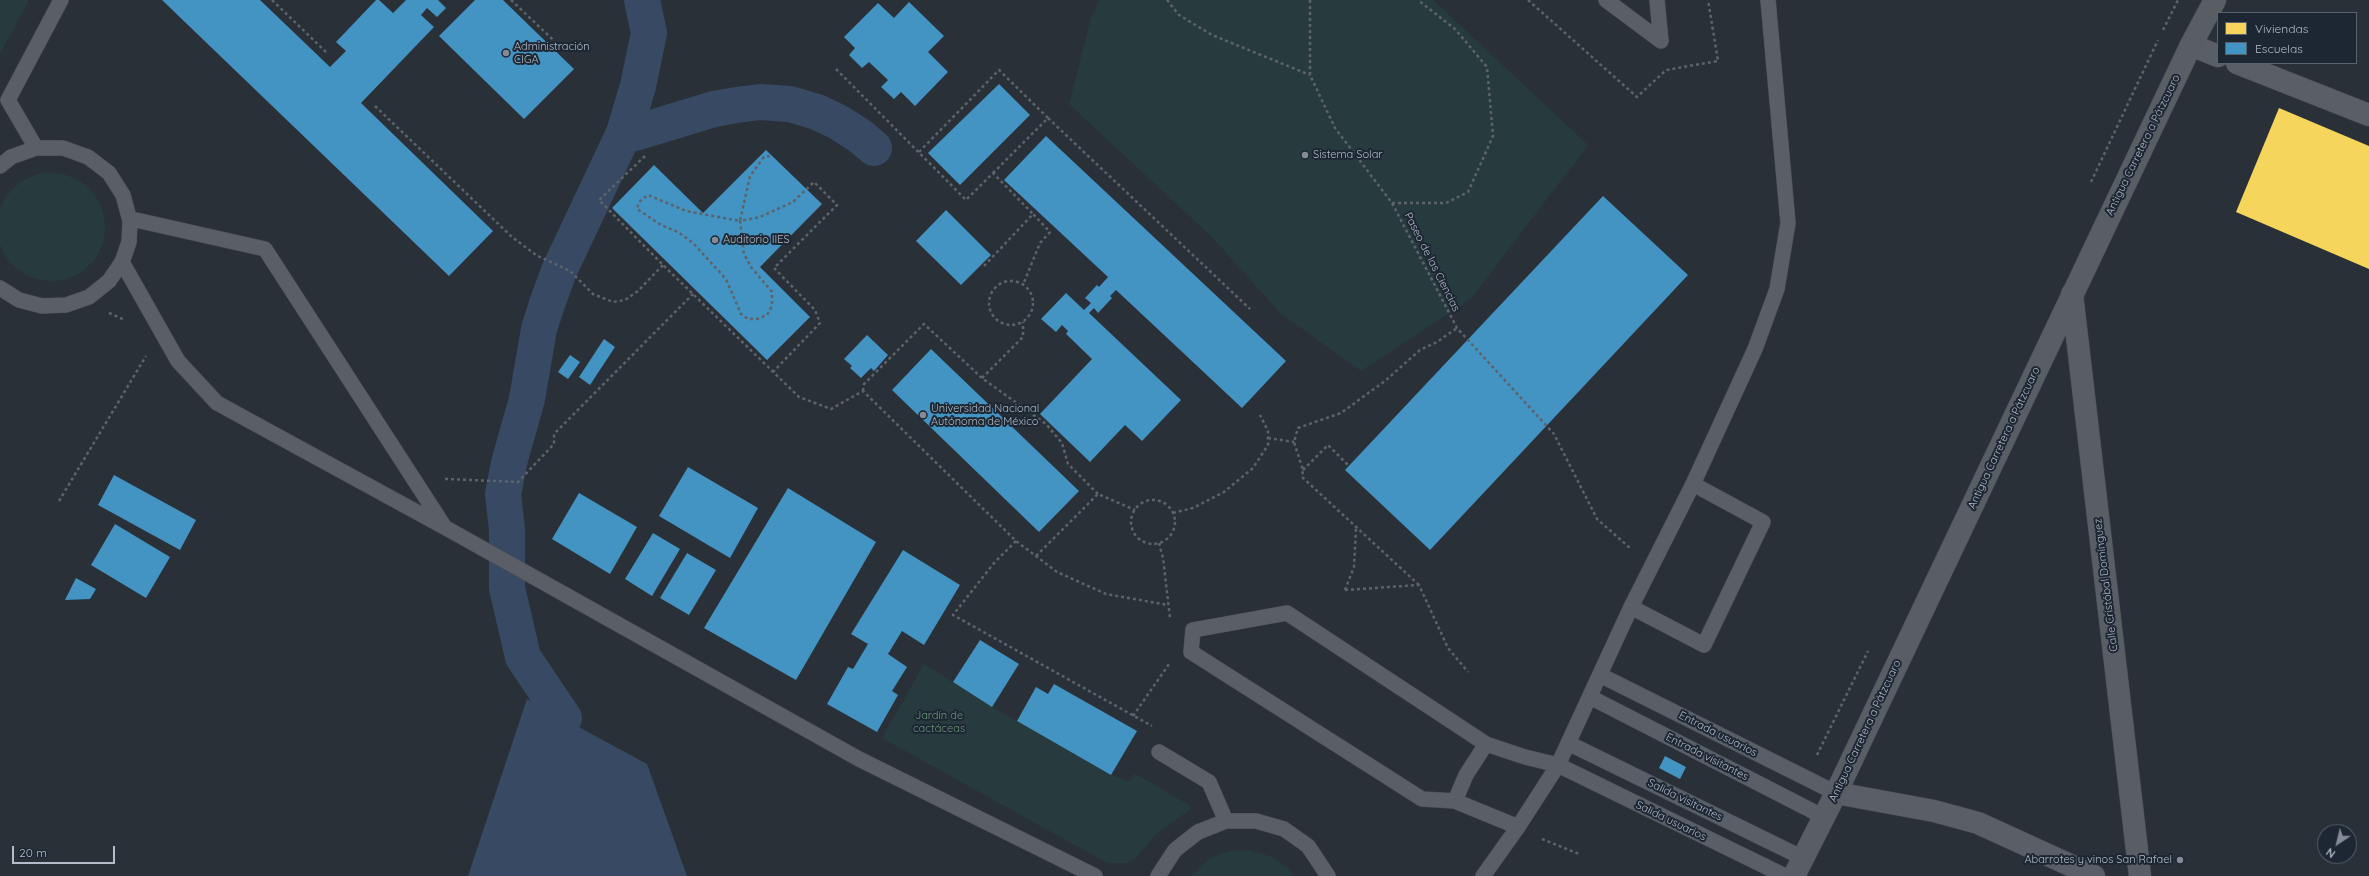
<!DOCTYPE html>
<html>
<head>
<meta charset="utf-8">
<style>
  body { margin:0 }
  #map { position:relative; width:2369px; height:876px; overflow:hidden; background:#2a3038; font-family:Quicksand,sans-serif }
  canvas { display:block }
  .legend { position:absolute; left:2217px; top:12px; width:140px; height:52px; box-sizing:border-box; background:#1d2633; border:1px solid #59626f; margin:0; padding:5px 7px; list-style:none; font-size:12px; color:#b4bcc9 }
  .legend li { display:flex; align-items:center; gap:8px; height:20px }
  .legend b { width:20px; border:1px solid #59626f }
  .north { position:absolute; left:2317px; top:824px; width:40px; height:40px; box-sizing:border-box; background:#1d2633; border:1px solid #59626f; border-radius:50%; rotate:215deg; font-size:11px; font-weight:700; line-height:16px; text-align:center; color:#b4bcc9 }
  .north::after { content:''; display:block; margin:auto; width:14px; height:18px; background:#848b96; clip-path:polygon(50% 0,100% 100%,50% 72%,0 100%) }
  .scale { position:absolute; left:12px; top:846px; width:103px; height:18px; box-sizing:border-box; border:2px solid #b4bcc9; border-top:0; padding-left:5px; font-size:12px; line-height:14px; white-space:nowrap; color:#b4bcc9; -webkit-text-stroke:3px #1d2633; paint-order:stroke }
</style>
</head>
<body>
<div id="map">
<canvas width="2369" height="876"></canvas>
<ul class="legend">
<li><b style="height:11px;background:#f6d55c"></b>Viviendas</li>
<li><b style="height:11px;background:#4393c3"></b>Escuelas</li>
</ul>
<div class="north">N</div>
<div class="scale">20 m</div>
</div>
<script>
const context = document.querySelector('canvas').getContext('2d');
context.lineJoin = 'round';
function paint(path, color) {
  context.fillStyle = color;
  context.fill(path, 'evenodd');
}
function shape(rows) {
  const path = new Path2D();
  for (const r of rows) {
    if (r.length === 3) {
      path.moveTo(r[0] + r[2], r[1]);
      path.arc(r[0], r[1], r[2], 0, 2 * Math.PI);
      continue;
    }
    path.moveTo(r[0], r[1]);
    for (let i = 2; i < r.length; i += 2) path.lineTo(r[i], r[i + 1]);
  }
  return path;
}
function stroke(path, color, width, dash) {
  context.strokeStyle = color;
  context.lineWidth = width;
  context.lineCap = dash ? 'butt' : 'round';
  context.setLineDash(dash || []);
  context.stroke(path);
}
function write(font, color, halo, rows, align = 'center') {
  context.font = font + ' Quicksand,sans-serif';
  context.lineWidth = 4;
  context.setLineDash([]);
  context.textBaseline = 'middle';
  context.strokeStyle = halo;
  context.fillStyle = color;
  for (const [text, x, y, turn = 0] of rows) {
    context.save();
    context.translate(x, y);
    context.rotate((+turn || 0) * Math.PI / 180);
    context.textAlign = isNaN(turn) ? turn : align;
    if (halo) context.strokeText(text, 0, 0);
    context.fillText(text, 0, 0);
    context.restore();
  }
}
const green = shape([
  [0,0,29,0,0,54],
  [1100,0,1433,0,1588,145,1471,299,1361,371,1280,313,1213,238,1069,104,1091,18],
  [51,227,54],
  [924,664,992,707,1111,775,1130,782,1134,773,1189,805,1191,809,1155,835,1137,857,1127,863,1107,863,882,738],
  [1249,850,1270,856,1288,868,1293,876,1191,876,1209,859,1228,851]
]);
const water = shape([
  [527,699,647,764,687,876,468,876]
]);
const homes = shape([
  [2279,108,2369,146,2369,269,2236,212]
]);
const schools = shape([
  [162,0,260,0,330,67,346,51,336,42,376,0,379,0,393,13,406,0,438,0,446,8,437,17,427,8,421,15,434,27,361,103,493,231,449,276],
  [475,0,503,0,574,69,524,119,439,36],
  [909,2,944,36,928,52,948,72,915,106,901,92,894,99,881,87,888,80,869,62,862,68,849,55,855,48,844,37,878,3,894,18],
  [999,84,1030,115,960,185,928,153],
  [1046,136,1286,361,1242,408,1116,290,1110,296,1112,298,1098,313,1094,308,1089,313,1181,400,1142,441,1125,425,1090,462,1040,414,1092,359,1066,334,1068,331,1062,325,1056,332,1041,319,1066,293,1084,310,1091,303,1085,298,1097,285,1099,287,1108,277,1004,180],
  [766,150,822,204,760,267,810,317,767,360,612,208,654,165,703,213],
  [1603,196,1688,275,1430,550,1345,470],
  [946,210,991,255,961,285,916,241],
  [867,335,888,355,874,371,871,368,861,378,850,368,852,366,844,359],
  [604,339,615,347,590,385,579,377],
  [931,349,1079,491,1039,532,892,390],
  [570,355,580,362,568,379,558,372],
  [688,467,758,508,730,558,659,516],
  [114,475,196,520,180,550,98,505],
  [788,488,876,542,796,680,704,628],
  [579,493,637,527,610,574,552,539],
  [115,524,170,557,146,598,91,565],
  [653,533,680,549,652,596,625,579],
  [903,550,960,585,924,645,902,631,888,654,907,667,892,691,898,695,877,732,827,704,848,667,853,669,868,644,851,634],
  [687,553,716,570,689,615,660,598],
  [76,578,96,589,90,599,65,600],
  [980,640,1019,664,992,707,953,682],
  [1054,684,1137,731,1111,775,1017,721,1036,687,1048,694],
  [1665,756,1686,767,1680,779,1659,768]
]);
const canal = shape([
  [624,133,635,133,714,109,737,105,760,102,790,104,817,112,838,122,860,136,874,148],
  [564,718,523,657,507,588,507,529,503,494,509,463,527,399,539,329,547,304,559,271,624,133,638,86,649,33,642,0]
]);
const path = shape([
  [272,0,326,52],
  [511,0,567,53],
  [1167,0,1179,15,1212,35,1310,75],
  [1310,0,1310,75,1335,128,1392,203,1457,328,1554,434,1597,519,1630,548],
  [1528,0,1637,97,1666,70,1718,61,1708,0],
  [2163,30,2178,0],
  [836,69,966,200,993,173,1033,214],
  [375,106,512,237,536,255,570,271,593,294,613,302,625,300,638,291,663,265],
  [1048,118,1250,309],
  [919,152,999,70,1048,118,993,173],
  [645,156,599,200,663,265,799,397,831,409,863,391,1016,541,1057,572,1106,594,1168,605],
  [770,156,764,157,750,176,740,221,686,211,648,195,639,202,637,209,661,225,678,232,693,243,726,279,741,314,748,319,757,319,767,315,772,306,772,292,751,267,744,254,740,221,760,217,793,202,814,182,837,205,774,268,815,310,820,323,773,372],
  [2091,182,2158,40],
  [1392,203,1446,203,1468,192,1493,136,1487,67,1455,29,1418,0],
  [984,266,1033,214,1050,232,1040,243,1023,285],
  [1011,303,22],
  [109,313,125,320],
  [982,378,1023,337,1023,322],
  [863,391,864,384,924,324,982,378,1046,424,1062,443,1068,464,1098,494],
  [1268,438,1294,442],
  [1303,470,1328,445,1348,465],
  [445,479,518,482,554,444,554,434,693,294],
  [1153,522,22],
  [59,501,146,356],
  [1173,513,1193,508,1224,492,1253,468,1268,445,1268,431,1260,415],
  [1016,541,994,563,953,615,1152,726],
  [1159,543,1163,558,1170,618],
  [1036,556,1098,494,1135,510],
  [1419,585,1302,477,1303,470,1294,442,1298,428,1341,413,1385,381,1420,350,1437,342,1457,328],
  [1345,590,1419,585,1448,648,1468,672],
  [1345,590,1354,567,1356,529],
  [1133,716,1169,664],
  [1817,755,1868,651],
  [1542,839,1579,854]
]);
const lane = shape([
  [1606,0,1661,41,1657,0],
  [36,148,8,100,61,0],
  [0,166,11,157,36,148,63,148,88,157,109,173,123,195,130,221,129,242,122,262,109,281,89,297,66,305,42,306,19,300,0,288],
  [130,221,136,220,265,249,444,526],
  [122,262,178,361,217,403,446,528,859,759,1095,876],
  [1631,607,1704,645,1763,522,1693,484],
  [1600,675,1836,793],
  [1590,697,1824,817],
  [1568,743,1803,858],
  [1159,752,1209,782,1226,821],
  [1455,801,1466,775,1486,744],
  [1518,827,1455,801,1422,799,1191,652,1193,630,1287,613,1486,744,1525,757,1558,765,1785,876],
  [1158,876,1175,850,1198,832,1226,821,1256,821,1284,829,1308,846,1328,876],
  [1483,876,1518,827,1558,765,1631,607,1693,484,1755,349,1777,289,1788,223,1768,0]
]);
const street = shape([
  [2191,45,2218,56],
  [2237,63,2369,115],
  [1836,793,1934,811,1978,823,2094,876]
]);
const secondary = shape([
  [2072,294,2140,876],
  [1794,876,1836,793,2191,45,2215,0]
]);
const markers = [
  [506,53,4,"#848b96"],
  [1305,155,4,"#848b96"],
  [715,240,4,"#848b96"],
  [923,415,4,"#848b96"],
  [2180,860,4,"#848b96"]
];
const poiNames = [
  ["Administración",514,47],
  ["CIGA",514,60],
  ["Sistema Solar",1313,155],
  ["Auditorio IIES",723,240],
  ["Universidad Nacional",931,409],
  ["Autónoma de México",931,422],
  ["Abarrotes y vinos San Rafael",2172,860,"right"]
];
const streetNames = [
  ["Antigua Carretera a Pátzcuaro",2143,145,-64],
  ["Paseo de las Ciencias",1432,262,63],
  ["Antigua Carretera a Pátzcuaro",2004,438,-65],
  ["Calle Cristóbal Domínguez",2106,585,-97],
  ["Antigua Carretera a Pátzcuaro",1865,731,-65],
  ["Entrada usuarios",1718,734,27],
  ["Entrada visitantes",1707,757,27],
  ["Salida visitantes",1685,800,26],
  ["Salida usuarios",1671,821,26]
];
const parkNames = [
  ["Jardín de",939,716],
  ["cactáceas",939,729]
];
paint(green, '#273a3e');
paint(water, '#384963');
paint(homes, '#f6d55c');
paint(schools, '#4393c3');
stroke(canal, '#384963', 36);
stroke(lane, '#484c53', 16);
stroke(street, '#484c53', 23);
stroke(secondary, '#484c53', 23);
stroke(path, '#5d636a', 2.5, [3, 3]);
stroke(lane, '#5a5e66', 15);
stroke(street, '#5a5e66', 22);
stroke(secondary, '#595d64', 22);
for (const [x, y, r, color] of markers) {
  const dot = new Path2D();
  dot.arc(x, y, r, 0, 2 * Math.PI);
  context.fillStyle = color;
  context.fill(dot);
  stroke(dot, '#1d2633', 1.5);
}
write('11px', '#b4bcc9', '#1d2633', poiNames, 'left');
write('11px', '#b4bcc9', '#1d2633', streetNames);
write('11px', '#6b9a76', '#1d2633', parkNames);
</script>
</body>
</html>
